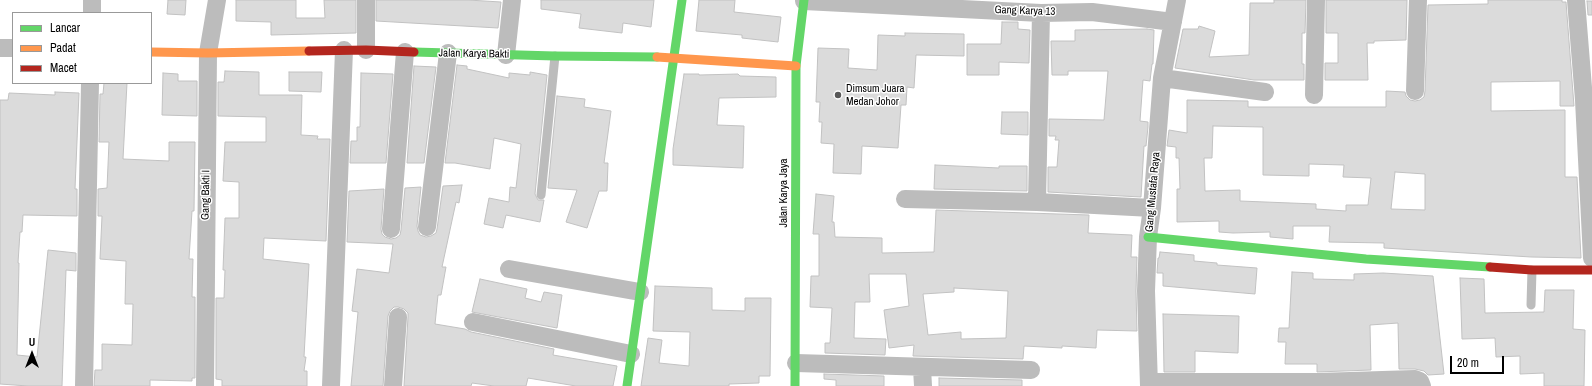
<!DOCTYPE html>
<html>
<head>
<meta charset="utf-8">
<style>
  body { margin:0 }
  #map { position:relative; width:1592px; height:386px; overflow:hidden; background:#fff; font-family:"Archivo Narrow",sans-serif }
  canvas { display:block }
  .legend { position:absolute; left:12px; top:12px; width:140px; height:72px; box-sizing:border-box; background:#fff; border:1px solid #999; margin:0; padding:5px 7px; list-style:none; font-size:12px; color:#000 }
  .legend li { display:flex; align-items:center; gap:8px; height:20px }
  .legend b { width:20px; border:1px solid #999 }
  .north { position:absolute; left:12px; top:334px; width:40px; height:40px; -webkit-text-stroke:3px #fff; paint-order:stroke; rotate:0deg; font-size:11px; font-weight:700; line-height:16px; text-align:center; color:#000 }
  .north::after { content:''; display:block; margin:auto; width:14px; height:18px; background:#000; clip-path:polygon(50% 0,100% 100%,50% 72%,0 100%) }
  .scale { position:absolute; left:1450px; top:356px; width:54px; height:18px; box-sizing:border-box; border:2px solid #000; border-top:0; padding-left:5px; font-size:12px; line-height:14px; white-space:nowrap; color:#000; -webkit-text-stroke:3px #fff; paint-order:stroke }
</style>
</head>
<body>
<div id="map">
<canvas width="1592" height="386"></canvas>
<ul class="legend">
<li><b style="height:5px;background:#63d668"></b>Lancar</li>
<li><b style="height:5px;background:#ff974d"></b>Padat</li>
<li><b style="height:5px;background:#b3261e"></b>Macet</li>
</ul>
<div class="north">U</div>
<div class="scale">20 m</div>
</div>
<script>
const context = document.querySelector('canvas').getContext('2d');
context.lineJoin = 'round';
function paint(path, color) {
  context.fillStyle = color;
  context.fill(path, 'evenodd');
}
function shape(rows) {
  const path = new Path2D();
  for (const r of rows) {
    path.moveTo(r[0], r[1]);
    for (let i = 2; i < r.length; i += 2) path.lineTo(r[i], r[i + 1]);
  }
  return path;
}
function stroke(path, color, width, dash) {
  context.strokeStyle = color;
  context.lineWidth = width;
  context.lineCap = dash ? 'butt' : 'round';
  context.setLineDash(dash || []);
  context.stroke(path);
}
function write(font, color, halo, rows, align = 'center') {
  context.font = font + ' "Archivo Narrow",sans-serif';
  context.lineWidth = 3;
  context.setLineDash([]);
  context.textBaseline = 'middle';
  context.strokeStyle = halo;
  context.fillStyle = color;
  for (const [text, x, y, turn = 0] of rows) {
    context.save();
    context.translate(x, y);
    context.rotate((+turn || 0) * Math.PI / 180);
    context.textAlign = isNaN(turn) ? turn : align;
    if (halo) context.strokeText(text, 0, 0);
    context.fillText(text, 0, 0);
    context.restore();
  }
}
const building = shape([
  [168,0,186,0,185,15,167,14,168,0],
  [236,0,296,0,296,18,325,18,324,0,356,0,356,33,271,35,271,22,236,21,236,0],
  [376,0,468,0,501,2,498,28,376,21,376,0],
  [541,0,654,0,651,27,623,23,622,33,579,28,581,14,541,9,541,0],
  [699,0,735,0,734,12,781,17,778,42,742,38,742,35,696,31,699,0],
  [1274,0,1306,0,1305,33,1302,33,1302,64,1304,64,1304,80,1254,80,1175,68,1183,29,1198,29,1199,26,1215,31,1209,57,1249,55,1250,3,1274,3,1274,0],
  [1326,0,1407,0,1406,40,1374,41,1374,43,1367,43,1368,80,1325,80,1325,63,1338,63,1338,33,1326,33,1326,0],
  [1488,0,1562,0,1562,2,1566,2,1574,106,1560,106,1560,81,1491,82,1491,111,1565,110,1565,177,1577,177,1581,258,1531,257,1384,248,1384,243,1329,242,1330,226,1293,226,1293,239,1270,237,1270,232,1233,233,1219,232,1219,221,1177,222,1177,189,1180,189,1179,158,1176,158,1176,147,1167,146,1169,130,1187,133,1187,100,1248,101,1248,107,1386,107,1386,91,1405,92,1406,96,1410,100,1415,101,1420,100,1424,97,1425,91,1428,5,1488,4,1488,0],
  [1213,126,1263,127,1263,175,1309,176,1309,164,1344,165,1343,177,1371,178,1368,205,1346,205,1346,211,1316,209,1316,204,1240,201,1240,190,1205,191,1204,158,1212,158,1213,126],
  [1395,172,1425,174,1425,210,1391,209,1395,172],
  [1587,1,1592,1,1592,15,1588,15,1587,1],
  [1002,22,1018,22,1018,29,1030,30,1029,63,999,62,999,75,967,75,967,44,1001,44,1002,22],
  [1147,29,1154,30,1153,64,1152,64,1150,81,1143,80,1140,121,1148,122,1148,127,1146,146,1144,146,1141,197,1048,192,1048,167,1057,167,1059,140,1055,140,1056,136,1049,136,1049,119,1104,120,1108,71,1068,71,1068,75,1052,75,1051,41,1075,41,1075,30,1147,29],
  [905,33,964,34,964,56,916,55,914,88,907,87,906,105,901,105,898,148,862,146,861,174,833,173,834,144,821,143,822,122,819,122,820,102,816,102,818,48,849,49,848,68,877,70,878,35,905,36,905,33],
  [457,65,467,66,467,69,509,78,509,73,530,75,530,72,547,75,535,194,538,200,544,200,540,222,506,215,503,228,484,224,489,198,509,202,510,187,516,188,521,144,494,138,490,169,455,163,445,163,457,65],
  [414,66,436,67,424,163,407,163,414,66],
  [225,71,259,72,259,95,302,95,301,135,318,136,317,139,330,139,326,241,264,238,263,259,309,264,304,357,306,357,304,371,307,371,307,386,222,386,222,380,216,379,216,298,224,298,225,270,223,270,225,218,239,218,239,182,223,181,225,142,266,142,266,117,218,116,218,82,224,82,225,71],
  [289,72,322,72,321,92,289,91,289,72],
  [163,73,178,74,178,81,197,81,197,116,162,115,163,73],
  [361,73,393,74,386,163,350,163,351,141,357,141,357,127,360,127,361,73],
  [684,74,699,74,699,75,738,74,740,76,776,77,776,97,719,98,717,125,744,126,743,168,673,165,673,149,684,74],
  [104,83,127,83,123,159,169,161,169,142,195,142,194,211,192,211,189,259,193,259,192,297,195,297,195,378,192,378,192,381,150,380,150,386,94,386,95,370,102,370,102,344,132,345,133,304,125,304,126,261,100,259,102,216,98,216,98,189,107,188,109,142,99,142,100,94,103,94,104,83],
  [55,92,79,93,75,189,77,189,77,216,23,215,22,232,20,232,18,263,19,263,17,355,37,357,48,250,76,253,76,271,66,270,62,386,28,386,0,384,0,100,8,100,9,93,55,95,55,92],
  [557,96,585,99,584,107,611,111,604,163,608,163,607,191,599,191,587,228,566,222,577,190,548,188,557,96],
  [1002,112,1028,112,1028,135,1001,134,1002,112],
  [935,165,999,168,999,166,1027,166,1027,191,934,189,935,165],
  [462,185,459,203,456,202,442,267,446,267,441,295,438,295,435,324,465,329,471,332,554,349,553,355,617,366,613,386,576,386,528,378,526,386,494,386,472,383,471,386,404,386,408,317,408,313,404,309,398,307,394,307,390,311,388,316,383,386,351,386,358,312,352,311,357,269,389,273,393,244,347,242,349,191,384,189,381,229,382,234,385,237,391,239,396,238,400,235,401,230,405,188,421,187,417,226,418,231,420,235,426,237,431,236,436,233,437,229,443,186,462,185],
  [816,194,834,196,832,222,834,222,835,237,882,238,882,253,934,252,936,210,1089,215,1088,233,1132,235,1131,257,1137,257,1136,291,1137,331,1097,330,1096,348,1062,346,1062,348,1024,346,1023,359,913,356,914,345,889,348,884,310,909,306,906,274,869,274,870,302,855,302,854,338,886,339,885,355,825,353,825,343,830,343,832,308,810,307,811,276,819,276,819,234,813,234,816,194],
  [954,288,1008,291,1006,338,961,339,961,332,928,335,923,294,954,292,954,288],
  [1160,252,1194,255,1194,261,1217,263,1217,265,1257,268,1255,294,1163,286,1163,273,1157,273,1158,258,1159,258,1160,252],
  [1292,272,1313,273,1313,279,1354,280,1354,274,1383,273,1433,276,1444,374,1428,375,1424,371,1415,369,1399,369,1398,323,1370,325,1371,370,1317,372,1317,364,1285,364,1286,342,1278,342,1279,328,1289,328,1292,272],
  [1460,278,1484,279,1485,313,1544,312,1545,290,1574,290,1573,329,1585,330,1584,386,1544,386,1544,373,1520,374,1520,356,1496,357,1495,338,1462,339,1460,278],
  [480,279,527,289,525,298,541,302,544,292,562,295,557,328,472,312,480,279],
  [655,286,712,288,712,310,745,311,745,298,771,298,770,376,759,376,759,383,729,384,729,386,641,386,648,338,662,340,659,363,689,366,690,332,653,331,655,286],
  [1163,314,1239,316,1238,353,1195,351,1195,372,1164,372,1163,314],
  [824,374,884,376,884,386,836,386,836,380,824,379,824,374],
  [939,378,1022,380,1022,386,939,386,939,378]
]);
const lane = shape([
  [541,195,555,56],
  [1531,305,1532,270]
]);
const street = shape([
  [1576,0,1584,100,1592,258],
  [804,1,1041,13,1092,12,1173,22],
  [92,13,92,0],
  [0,48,13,48],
  [366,50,366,0],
  [506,55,512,0],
  [1162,78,1265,92],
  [1415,91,1418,0],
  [1314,95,1316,0],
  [905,199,1037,202,1152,208],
  [1037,202,1041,13],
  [427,227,448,53],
  [391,229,405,52],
  [509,269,640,292],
  [473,322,631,354],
  [796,363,1031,370],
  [922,368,923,386],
  [1149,382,1318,382,1415,379,1420,381,1422,386],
  [84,386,90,83],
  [205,386,208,53,217,0],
  [331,386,344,50],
  [393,386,398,317],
  [1149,386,1146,291,1148,237,1152,208,1162,78,1177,0]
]);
const fast = shape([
  [414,52,555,56,657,57],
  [1148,237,1366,259,1490,267],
  [627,386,682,0],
  [795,386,796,66,804,0]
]);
const slow = shape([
  [151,52,208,53,309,51],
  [657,57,796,66]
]);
const jam = shape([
  [309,51,366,50,414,52],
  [1490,267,1532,270,1592,270]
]);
const markers = [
  [838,95,4,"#595959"]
];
const streetNames = [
  ["Gang Karya 13",1025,11,2],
  ["Jalan Karya Bakti",474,54,1],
  ["Gang Mustafa Raya",1153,192,-85],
  ["Jalan Karya Jaya",784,193,-90],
  ["Gang Bakti I",206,195,-89]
];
const poiNames = [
  ["Dimsum Juara",846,89],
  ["Medan Johor",846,102]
];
paint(building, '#dbdbdb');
stroke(building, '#c2c2c2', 1);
stroke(lane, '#bcbcbc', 9);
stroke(street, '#bcbcbc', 18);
stroke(fast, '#63d668', 9);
stroke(slow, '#ff974d', 9);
stroke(jam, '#b3261e', 9);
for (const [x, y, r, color] of markers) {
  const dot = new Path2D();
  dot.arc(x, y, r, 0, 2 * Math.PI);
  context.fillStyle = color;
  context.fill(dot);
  stroke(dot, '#fff', 1.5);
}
write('11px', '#000', '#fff', streetNames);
write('11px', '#000', '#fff', poiNames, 'left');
</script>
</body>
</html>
